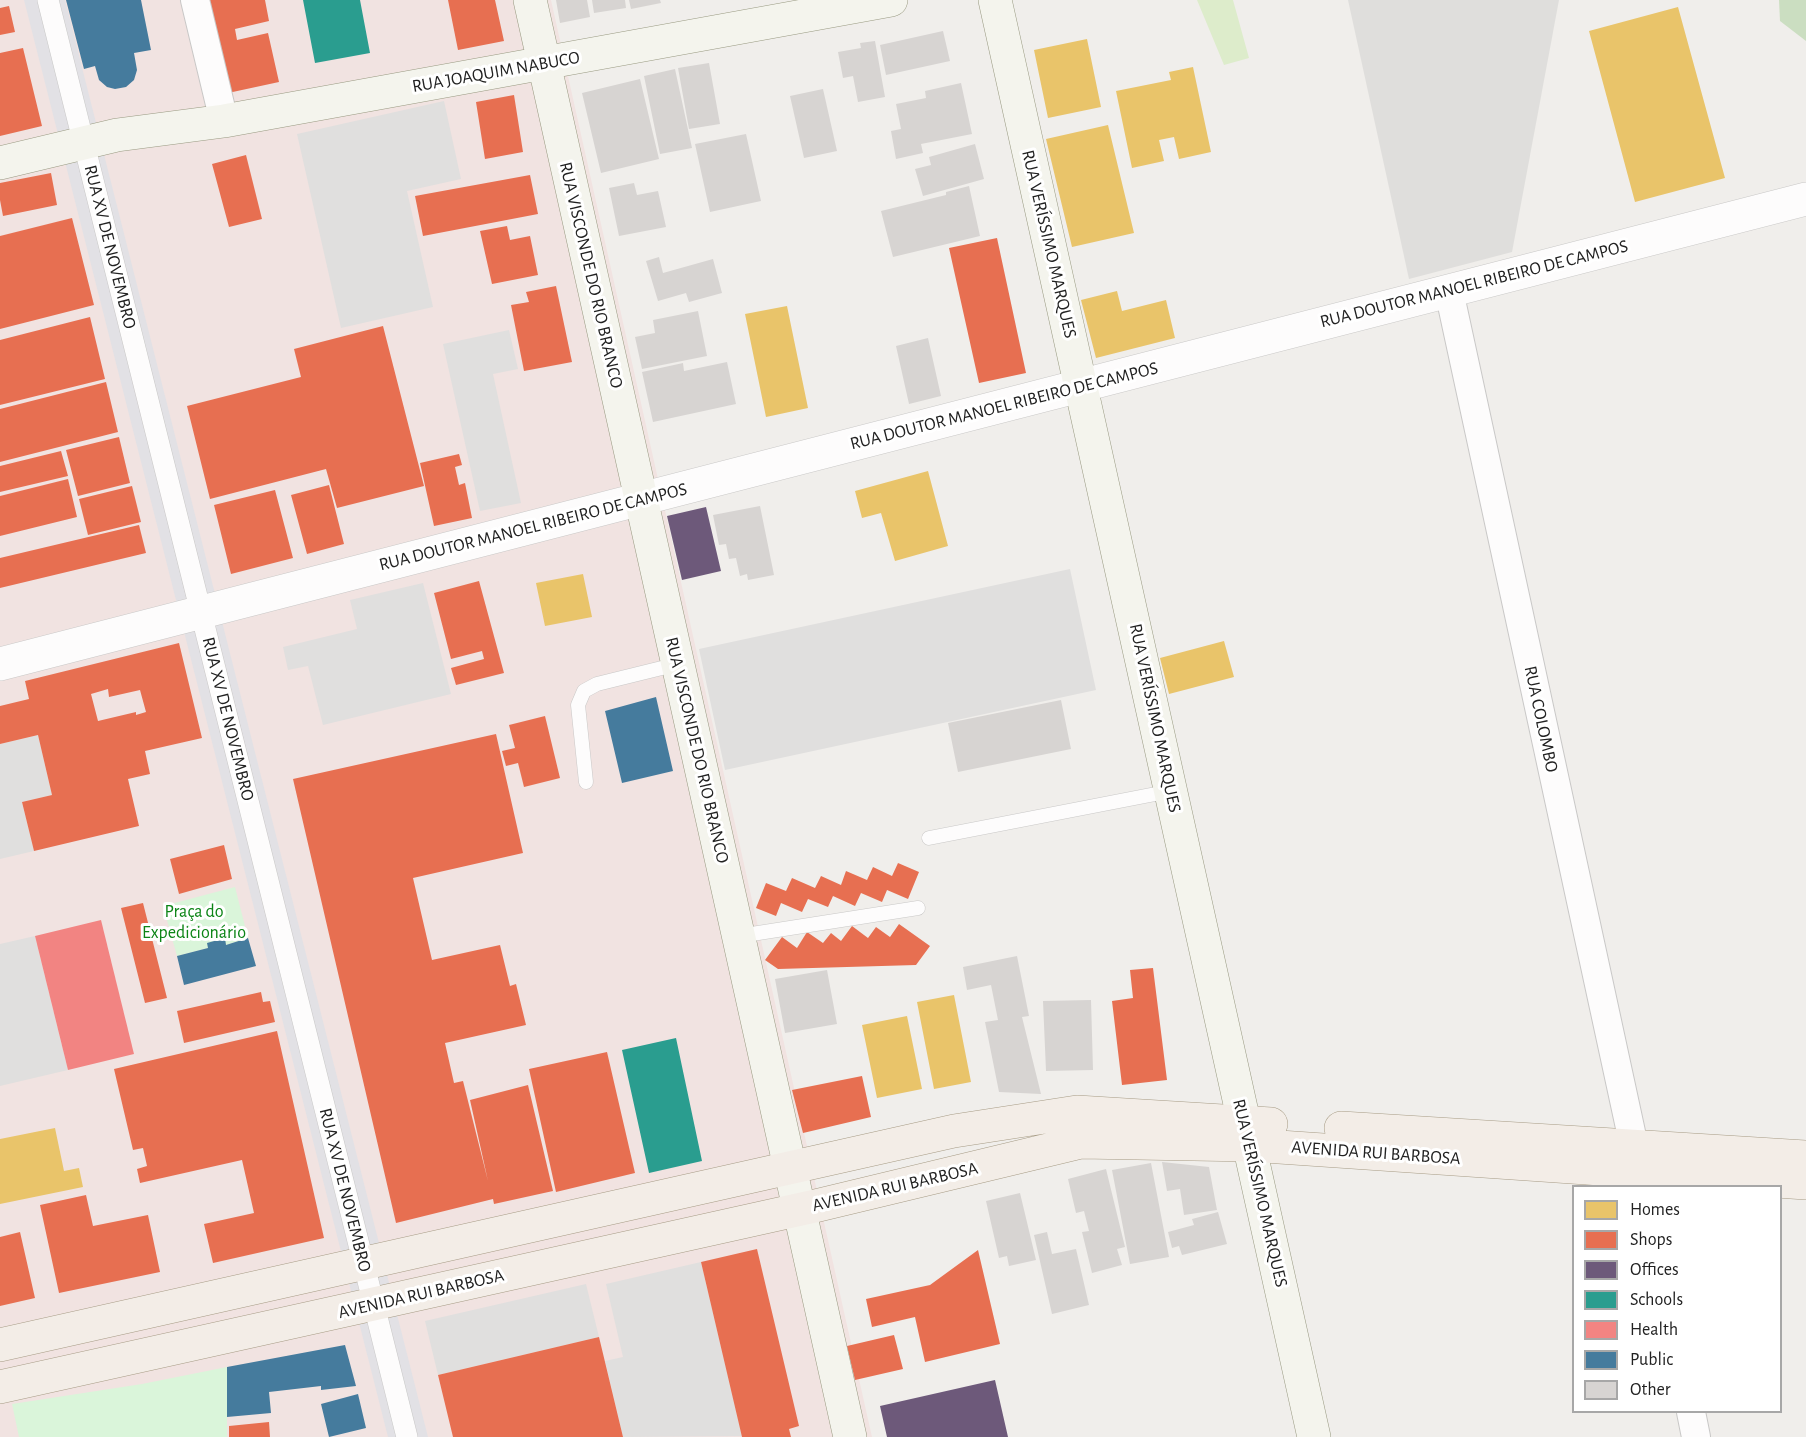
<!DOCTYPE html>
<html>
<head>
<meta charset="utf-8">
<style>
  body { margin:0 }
  #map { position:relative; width:1806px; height:1437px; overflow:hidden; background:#f0eeeb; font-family:"Alegreya Sans",sans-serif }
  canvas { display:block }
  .legend { position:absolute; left:1572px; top:1185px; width:210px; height:228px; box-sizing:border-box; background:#fff; border:2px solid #a7a7a7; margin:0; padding:8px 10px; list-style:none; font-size:18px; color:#222 }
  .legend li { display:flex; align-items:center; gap:12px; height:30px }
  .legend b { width:30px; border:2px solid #a7a7a7 }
</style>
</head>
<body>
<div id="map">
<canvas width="1806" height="1437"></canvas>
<ul class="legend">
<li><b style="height:16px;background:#e9c46a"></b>Homes</li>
<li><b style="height:16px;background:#e76f51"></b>Shops</li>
<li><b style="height:16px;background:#6d597a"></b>Offices</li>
<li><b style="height:16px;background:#2a9d8f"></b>Schools</li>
<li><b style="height:16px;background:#f28482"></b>Health</li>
<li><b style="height:16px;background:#457b9d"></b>Public</li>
<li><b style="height:16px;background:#d7d4d2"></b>Other</li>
</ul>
</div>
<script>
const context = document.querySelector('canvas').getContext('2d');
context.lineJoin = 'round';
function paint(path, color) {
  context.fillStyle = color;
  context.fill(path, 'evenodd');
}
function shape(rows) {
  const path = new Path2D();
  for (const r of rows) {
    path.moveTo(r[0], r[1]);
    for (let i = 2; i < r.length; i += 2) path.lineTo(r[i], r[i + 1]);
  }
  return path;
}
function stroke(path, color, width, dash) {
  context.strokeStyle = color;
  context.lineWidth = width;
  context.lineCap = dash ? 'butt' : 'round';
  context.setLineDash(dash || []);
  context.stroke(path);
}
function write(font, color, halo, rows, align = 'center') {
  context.font = font + ' "Alegreya Sans",sans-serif';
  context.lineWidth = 6;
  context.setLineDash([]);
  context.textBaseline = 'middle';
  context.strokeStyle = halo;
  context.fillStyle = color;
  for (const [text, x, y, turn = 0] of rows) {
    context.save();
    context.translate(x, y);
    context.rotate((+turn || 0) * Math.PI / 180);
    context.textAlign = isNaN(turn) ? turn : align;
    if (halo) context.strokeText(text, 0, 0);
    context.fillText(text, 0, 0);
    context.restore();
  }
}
const residential = shape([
  [1348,0,1559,0,1512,252,1409,279]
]);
const commercial = shape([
  [0,0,551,0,872,1437,0,1437]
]);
const grass = shape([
  [1197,0,1233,0,1249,58,1224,65]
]);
const forest = shape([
  [1779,0,1806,0,1806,41,1780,21]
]);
const park = shape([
  [235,887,248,938,226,945,224,938,208,943,208,948,177,956,163,906],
  [227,1367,227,1437,19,1437,12,1404,142,1384]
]);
const parking = shape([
  [444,101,461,179,407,191,433,307,341,328,297,134],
  [509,330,518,369,493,374,521,503,480,511,443,344],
  [1070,569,1096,690,725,770,699,649],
  [423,583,451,694,323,725,308,666,288,670,283,647,357,629,350,600],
  [38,735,52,795,22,802,34,851,0,859,0,744],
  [35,936,68,1070,0,1086,0,944],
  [701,1262,742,1436,623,1437,605,1361,623,1357,606,1284],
  [586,1284,599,1337,438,1375,425,1321]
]);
const plaza = shape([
  [24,0,65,0,428,1437,388,1437]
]);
const homes = shape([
  [1678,7,1725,178,1635,202,1589,31],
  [1087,39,1101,107,1048,118,1034,50],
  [1193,67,1211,152,1179,159,1174,137,1159,140,1164,161,1132,168,1116,91,1171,80,1169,72],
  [1108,125,1134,233,1072,247,1046,139],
  [1117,291,1122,311,1166,300,1175,338,1096,358,1081,300],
  [787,306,808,408,766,417,745,314],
  [928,471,948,546,895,561,881,513,862,518,855,491],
  [583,574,592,617,545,626,536,583],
  [1224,641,1234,677,1169,694,1160,658],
  [954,995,971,1082,934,1089,917,1002],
  [907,1016,922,1089,877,1098,862,1025],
  [55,1128,64,1171,79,1168,83,1187,0,1204,0,1139]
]);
const shops = shape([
  [207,0,265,0,269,21,235,29,237,40,268,33,279,82,228,93],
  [448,0,495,0,504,41,458,50],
  [9,6,15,32,0,35,0,8],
  [23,48,42,126,0,136,0,53],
  [514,95,523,152,485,159,476,102],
  [246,155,262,219,229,227,212,164],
  [51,173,57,205,3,216,0,200,0,183],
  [530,175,538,214,423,236,415,196],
  [72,218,94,305,0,329,0,236],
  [507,226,510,240,530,236,538,275,492,284,480,231],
  [997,238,1026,373,979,383,949,248],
  [556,286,572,362,524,371,511,305,529,302,526,292],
  [90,317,105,379,0,405,0,340],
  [383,326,424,486,337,508,326,469,210,499,187,406,301,377,294,349],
  [106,382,118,432,0,462,0,409],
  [119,437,130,483,78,496,66,450],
  [61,451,68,476,0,492,0,466],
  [459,454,462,465,455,467,459,485,465,483,472,518,434,526,420,463],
  [68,479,77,517,0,536,0,496],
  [329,485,344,544,307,554,291,495],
  [132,486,141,522,88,535,79,499],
  [275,490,293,558,231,574,214,505],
  [139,525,146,553,0,588,0,558],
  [479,581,504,673,456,685,451,668,484,659,482,651,451,659,434,593],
  [179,643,202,738,145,751,150,774,128,779,139,826,34,851,22,802,52,795,38,735,0,744,0,706,29,699,25,681],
  [108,689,109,697,140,690,146,712,136,715,136,712,98,721,91,694],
  [545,716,560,778,524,787,518,763,506,766,502,751,515,748,509,725],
  [496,734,523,853,413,878,432,960,500,945,510,986,516,984,526,1025,445,1043,454,1083,463,1081,488,1181,470,1100,528,1085,553,1191,494,1204,493,1199,396,1223,293,779],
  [224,845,232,879,179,894,170,859],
  [898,863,919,872,908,899,887,890,882,902,861,893,855,906,833,896,828,907,808,899,802,912,781,903,776,916,756,908,766,883,786,891,792,878,815,888,821,876,841,885,846,871,867,880,873,867,892,876],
  [143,903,167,998,145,1003,121,908],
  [899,924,930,946,916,965,778,969,765,960,782,937,797,948,807,932,823,943,831,933,841,941,852,926,868,938,876,927,890,937],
  [1153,968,1167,1080,1122,1085,1112,1001,1133,998,1130,970],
  [261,992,263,1002,270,1001,275,1022,184,1043,177,1011],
  [277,1031,324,1238,213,1263,204,1224,254,1213,242,1160,140,1183,137,1169,147,1166,143,1148,133,1150,114,1069],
  [607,1052,635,1173,556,1192,529,1069],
  [862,1076,871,1117,803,1133,792,1090],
  [86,1195,93,1226,148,1215,160,1272,59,1293,40,1205],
  [20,1232,35,1298,0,1306,0,1237],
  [757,1249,799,1426,789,1429,791,1437,742,1437,701,1262],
  [978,1250,1000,1344,925,1362,915,1317,872,1327,866,1299,930,1285],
  [894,1335,903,1369,855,1380,847,1346],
  [599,1337,623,1437,453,1437,438,1375],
  [269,1422,270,1437,229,1437,229,1426]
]);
const offices = shape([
  [706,507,721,571,682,580,667,516],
  [995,1380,1008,1437,887,1437,880,1406]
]);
const schools = shape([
  [303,0,360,0,370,53,315,63],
  [676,1038,702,1161,649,1173,622,1050]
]);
const health = shape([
  [101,920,134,1054,68,1070,35,936]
]);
const public = shape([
  [66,0,141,0,151,50,134,53,137,70,134,80,126,87,115,89,107,87,99,80,95,66,84,69],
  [656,697,673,771,622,783,605,711],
  [225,938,226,945,248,938,256,966,184,985,177,956,208,948,207,943],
  [345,1345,356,1386,321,1390,321,1386,269,1392,271,1413,227,1417,227,1367],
  [358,1394,366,1428,329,1437,321,1404]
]);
const building = shape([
  [556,0,587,0,590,17,560,23],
  [592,0,625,0,626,8,594,13],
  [629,0,660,0,661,3,631,9],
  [943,31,950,61,886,75,880,45],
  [875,41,885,97,858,102,853,76,843,78,838,52,861,48,860,43],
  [709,63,720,124,689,129,678,68],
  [675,69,692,148,660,154,644,76],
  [640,79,659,159,601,173,582,93],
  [961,83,972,134,921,144,923,153,896,159,891,131,901,129,896,104,926,98,925,91],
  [823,89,837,151,804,158,790,96],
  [746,134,761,201,710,212,695,144],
  [975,144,984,179,923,196,915,169,931,165,929,157],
  [634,183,637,195,658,191,666,227,619,236,609,188],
  [969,186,980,236,893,257,881,211,946,195,946,192],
  [659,257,663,273,713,259,722,293,689,302,686,293,658,301,646,261],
  [698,311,707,356,642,369,635,337,655,333,653,320],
  [928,338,941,396,909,404,896,346],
  [727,362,736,404,653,422,642,372,683,363,684,371],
  [760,506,774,575,748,580,747,574,740,576,736,558,729,559,726,544,719,545,713,515],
  [1061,700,1071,749,958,772,948,723],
  [1017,956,1029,1016,1022,1017,1041,1094,999,1092,985,1022,998,1020,991,985,967,990,963,967],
  [827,970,837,1024,785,1033,775,979],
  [1091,1000,1093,1070,1046,1071,1043,1001],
  [1162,1162,1209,1167,1217,1210,1184,1215,1180,1189,1167,1191],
  [1151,1163,1169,1257,1130,1264,1112,1170],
  [1106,1169,1125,1247,1117,1249,1122,1265,1092,1273,1082,1232,1089,1231,1084,1211,1076,1213,1068,1179],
  [1020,1193,1036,1260,1009,1266,1007,1256,999,1258,986,1201],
  [1218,1212,1227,1244,1182,1255,1179,1246,1172,1248,1168,1232,1194,1225,1192,1219],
  [1047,1232,1052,1254,1076,1249,1089,1305,1052,1314,1034,1235]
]);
const service = shape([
  [586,782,578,705,584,691,597,684,678,664],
  [929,838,1171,791],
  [739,936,918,908]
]);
const pedestrian = shape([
  [48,0,407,1437]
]);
const minor = shape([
  [195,0,224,121],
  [1449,291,1634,1146],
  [1691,1412,1696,1437]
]);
const tertiary = shape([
  [0,664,1806,199]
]);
const secondary = shape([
  [530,0,850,1437],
  [995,0,1314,1437],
  [0,163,117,135,224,121,891,0]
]);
const primary = shape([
  [1341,1128,1806,1157],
  [0,1345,954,1131,1077,1112,1271,1124],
  [0,1387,815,1206,1081,1142,1250,1145,1806,1183]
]);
const streetNames = [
  ["RUA JOAQUIM NABUCO",496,72,-10],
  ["RUA VERÍSSIMO MARQUES",1049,244,77],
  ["RUA XV DE NOVEMBRO",110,247,76],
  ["RUA VISCONDE DO RIO BRANCO",591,275,77],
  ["RUA DOUTOR MANOEL RIBEIRO DE CAMPOS",1474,284,-14],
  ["RUA DOUTOR MANOEL RIBEIRO DE CAMPOS",1004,406,-14],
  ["RUA DOUTOR MANOEL RIBEIRO DE CAMPOS",533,527,-14],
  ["RUA VERÍSSIMO MARQUES",1155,718,78],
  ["RUA XV DE NOVEMBRO",228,719,76],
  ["RUA COLOMBO",1541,719,78],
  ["RUA VISCONDE DO RIO BRANCO",697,750,77],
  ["AVENIDA RUI BARBOSA",1376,1153,4],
  ["AVENIDA RUI BARBOSA",895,1187,-13],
  ["RUA XV DE NOVEMBRO",345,1190,76],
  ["RUA VERÍSSIMO MARQUES",1260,1193,77],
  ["AVENIDA RUI BARBOSA",421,1294,-13]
];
const parkNames = [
  ["Praça do",194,912],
  ["Expedicionário",194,933]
];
paint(residential, '#dfdedc');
paint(commercial, '#f1e3e1');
paint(grass, '#ddeccb');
paint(forest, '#cbdec1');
paint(park, '#daf5da');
paint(parking, '#e0dfde');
paint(plaza, '#e2e1e5');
paint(homes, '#e9c46a');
paint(shops, '#e76f51');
paint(offices, '#6d597a');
paint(schools, '#2a9d8f');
paint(health, '#f28482');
paint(public, '#457b9d');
paint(building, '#d7d4d2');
stroke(service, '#c9c8c7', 15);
stroke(pedestrian, '#c9c8c7', 22);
stroke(minor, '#c9c8c7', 30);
stroke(tertiary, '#c9c8c7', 34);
stroke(secondary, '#999a82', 34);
stroke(primary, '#a79c86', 34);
stroke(service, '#fdfcfc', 14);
stroke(pedestrian, '#fdfcfc', 21);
stroke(minor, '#fdfcfc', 28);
stroke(tertiary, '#fdfcfc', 33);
stroke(secondary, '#f4f4ed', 33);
stroke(primary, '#f3ede7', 33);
write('18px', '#222', '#fff', streetNames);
write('18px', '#0c8416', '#fff', parkNames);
</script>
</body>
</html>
